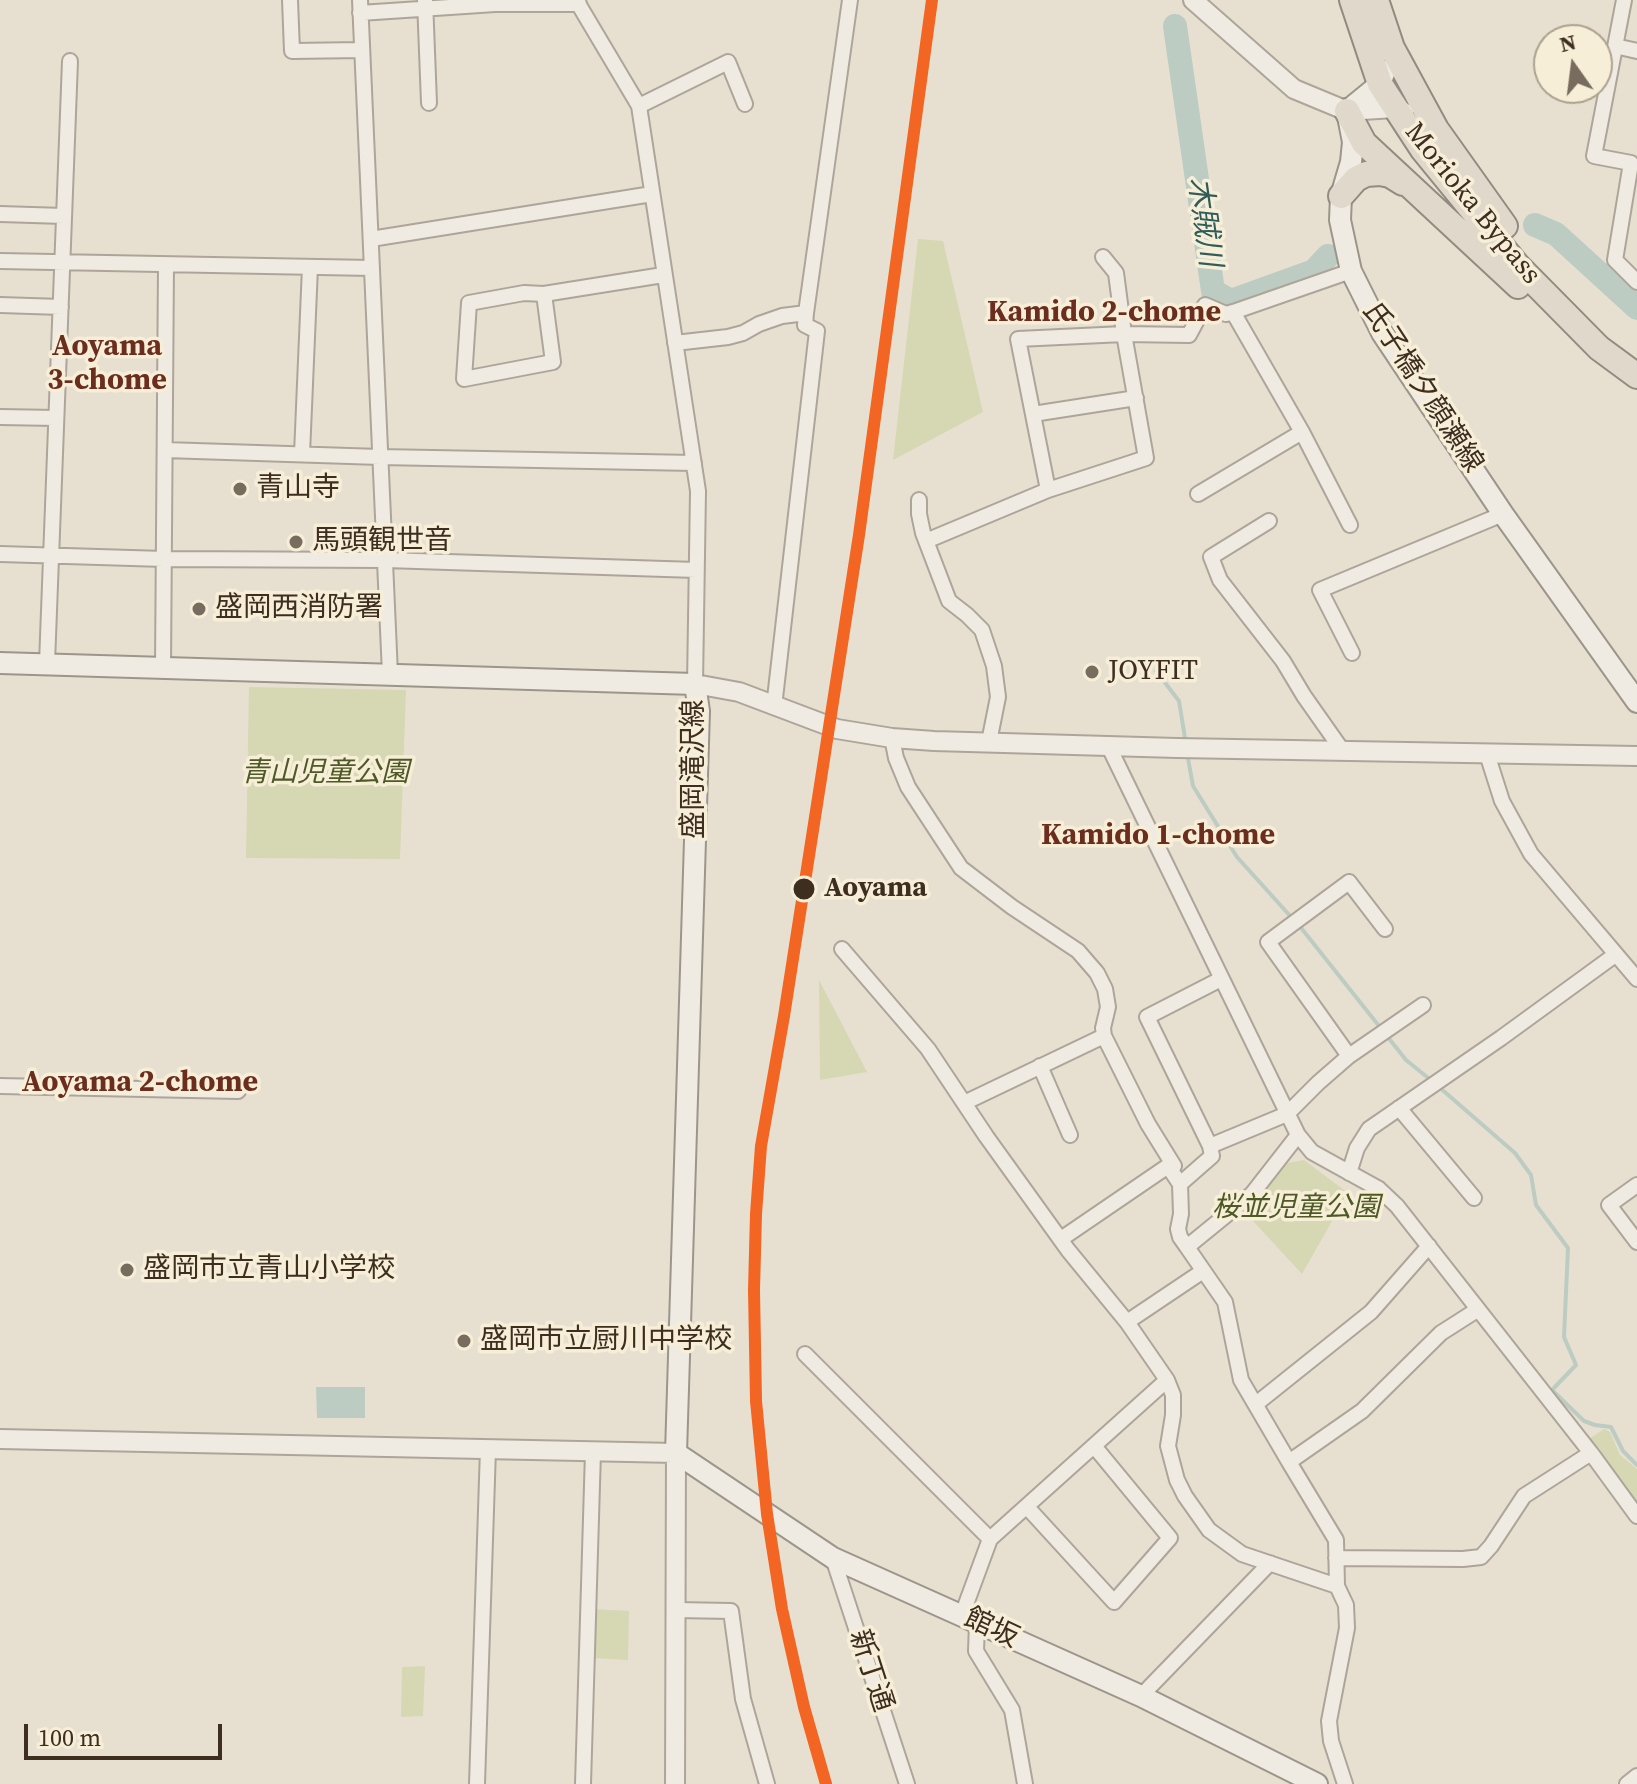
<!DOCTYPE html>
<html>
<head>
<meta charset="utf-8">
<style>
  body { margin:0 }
  #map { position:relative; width:1637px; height:1784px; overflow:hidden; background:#e7e0d1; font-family:"Source Serif 4",serif }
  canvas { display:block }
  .north { position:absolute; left:1533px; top:24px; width:80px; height:80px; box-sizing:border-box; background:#f7eed8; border:2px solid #ada18e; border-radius:50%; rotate:346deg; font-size:22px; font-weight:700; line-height:32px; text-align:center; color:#3d2e20 }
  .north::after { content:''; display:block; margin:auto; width:28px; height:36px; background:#786c5e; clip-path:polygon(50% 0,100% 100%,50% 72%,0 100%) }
  .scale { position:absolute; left:24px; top:1724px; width:198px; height:36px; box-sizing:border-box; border:4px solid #3d2e20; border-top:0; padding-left:10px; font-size:24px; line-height:28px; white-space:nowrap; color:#3d2e20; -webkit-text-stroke:6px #f7eed8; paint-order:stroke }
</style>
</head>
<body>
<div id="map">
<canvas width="1637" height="1784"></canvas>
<div class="north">N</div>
<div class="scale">100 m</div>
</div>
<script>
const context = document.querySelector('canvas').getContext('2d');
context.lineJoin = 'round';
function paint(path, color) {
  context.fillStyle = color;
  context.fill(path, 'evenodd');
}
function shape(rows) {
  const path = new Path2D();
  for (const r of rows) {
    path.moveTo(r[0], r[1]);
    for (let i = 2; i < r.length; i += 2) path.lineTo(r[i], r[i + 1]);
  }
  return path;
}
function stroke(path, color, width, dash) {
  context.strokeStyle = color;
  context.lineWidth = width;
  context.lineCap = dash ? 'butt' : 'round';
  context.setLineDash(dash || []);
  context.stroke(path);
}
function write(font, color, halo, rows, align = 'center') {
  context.font = font + ' "Source Serif 4","Noto Sans JP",serif';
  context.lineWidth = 7;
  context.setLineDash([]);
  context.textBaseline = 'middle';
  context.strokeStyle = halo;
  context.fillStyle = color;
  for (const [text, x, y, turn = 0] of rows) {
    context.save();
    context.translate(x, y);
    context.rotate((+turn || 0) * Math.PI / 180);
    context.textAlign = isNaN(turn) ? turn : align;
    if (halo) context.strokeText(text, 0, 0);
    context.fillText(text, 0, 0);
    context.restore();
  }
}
const green = shape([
  [918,239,943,241,983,412,893,460],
  [249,687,406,690,400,859,246,858],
  [819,980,867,1072,820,1080],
  [1304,1160,1348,1193,1302,1274,1242,1209,1288,1163],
  [1604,1429,1610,1432,1620,1455,1637,1469,1637,1500,1634,1499,1589,1439],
  [593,1609,629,1611,628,1660,591,1658],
  [425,1666,423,1716,401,1717,402,1667]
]);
const water = shape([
  [316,1387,365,1387,365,1418,317,1418]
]);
const stream = shape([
  [1156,671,1179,701,1186,744],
  [1187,753,1193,786,1237,857,1292,918],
  [1298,924,1406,1060,1432,1081],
  [1439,1087,1515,1153,1531,1175,1536,1205,1568,1248,1564,1337,1576,1365,1552,1390,1584,1421,1595,1425,1611,1427,1623,1451,1637,1465]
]);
const river = shape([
  [1175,26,1213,291,1231,301,1314,271,1328,256],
  [1535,225,1556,234,1637,308]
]);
const minor = shape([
  [290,0,292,51,362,50],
  [360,0,390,674],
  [425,0,429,103],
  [494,0,495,4,579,4],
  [576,0,639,106,698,491,695,684],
  [1624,0,1594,156,1631,163,1615,260,1637,282],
  [360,13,495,4],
  [1615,46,1637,51],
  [639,106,728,62,745,104],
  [0,214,64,216],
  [371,239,652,194],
  [1103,257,1116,273,1124,334,1189,335,1205,305,1226,314,1233,312,1351,271],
  [0,261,372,268],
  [544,294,524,293,469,303,464,379,553,362,544,294,663,275],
  [0,305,61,307],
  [1233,312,1302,432,1350,525],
  [675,343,728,337,743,333,759,324,782,316,806,313],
  [1033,414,1136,398],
  [0,417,56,418],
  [165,450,380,457,694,463],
  [302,454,310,267],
  [1198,494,1302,432],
  [919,500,919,514,923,533,949,601,967,615,982,630,994,666,998,697,989,742],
  [1269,521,1211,557,1220,580,1283,661,1304,696,1342,750],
  [926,541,1048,490,1146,458,1124,334,1018,339,1048,490],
  [0,554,164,559,386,560,696,570],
  [1352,653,1320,590,1503,514],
  [47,663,70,61],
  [163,667,166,265],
  [774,707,817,331,805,325,806,313,850,0],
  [892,738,896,758,908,787,961,868,1012,907,1078,951,1097,973,1105,989,1108,1007,1103,1028,1104,1036,1148,1124,1174,1166,1168,1166,1180,1184,1181,1214,1178,1229,1180,1237,1187,1247],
  [1108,745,1298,1135,1312,1152,1379,1189,1397,1206,1591,1453,1637,1516],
  [1487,754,1502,801,1531,854,1637,979],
  [842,949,928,1049,986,1136,1068,1250,1127,1322,1167,1380,1173,1395,1173,1415,1168,1446,1177,1480,1185,1496,1209,1530,1242,1554,1337,1586],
  [1221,979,1147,1017,1210,1146,1287,1114,1318,1083,1349,1056,1423,1005],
  [1349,1056,1268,942,1349,882,1385,929],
  [1040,1066,1070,1135],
  [0,1086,238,1091],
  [964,1103,1104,1036],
  [1399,1108,1474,1198],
  [1349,1173,1357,1148,1369,1129,1501,1038,1615,955],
  [1180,1184,1212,1156,1210,1146],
  [1637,1185,1609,1205,1637,1242],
  [1061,1239,1168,1166],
  [1127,1322,1203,1271],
  [805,1354,990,1539],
  [1256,1404,1371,1312,1429,1246],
  [1289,1462,1241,1380,1225,1302,1187,1247,1252,1194,1298,1135],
  [1027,1507,1114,1602,1170,1538,1094,1446],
  [833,1558,907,1784],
  [1336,1558,1463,1559,1481,1557,1491,1546,1524,1496,1591,1453],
  [676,1610,731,1611,743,1699,767,1784],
  [962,1615,990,1539,1167,1380],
  [977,1623,976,1651,1012,1710,1025,1784],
  [1141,1696,1270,1563],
  [477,1784,488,1449],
  [583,1784,593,1452],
  [1345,1784,1331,1741,1329,1721,1347,1628,1346,1605,1337,1586,1336,1540,1289,1462,1362,1411,1441,1333,1477,1310],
  [1627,1784,1637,1776]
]);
const tertiary = shape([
  [1193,0,1294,89,1347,111,1394,108,1404,112],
  [695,684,739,692,837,729,892,738,934,741,1177,748,1637,756],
  [0,1439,676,1453,675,1784]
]);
const secondary = shape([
  [1385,71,1380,84,1347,111,1353,142,1351,162,1341,196,1340,220,1351,271,1382,333,1503,514,1637,702],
  [0,663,695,684,699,711,676,1453,833,1558,1141,1696,1317,1784]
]);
const trunk = shape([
  [1352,0,1380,84,1423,150,1517,265,1599,348,1637,376],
  [1376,0,1392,48,1436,129,1505,226],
  [1347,111,1364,143,1518,286],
  [1341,196,1356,179,1366,174,1380,173,1390,175,1403,183]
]);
const rail1 = shape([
  [826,1784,804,1707,782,1609,767,1514,756,1401,754,1290,756,1214,761,1146,784,1016,859,535,932,0]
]);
const markers = [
  [240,489,8,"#786c5e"],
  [296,542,8,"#786c5e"],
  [199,609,8,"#786c5e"],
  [1092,672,8,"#786c5e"],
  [804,889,12,"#3d2e20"],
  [127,1270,8,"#786c5e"],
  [464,1341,8,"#786c5e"]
];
const streetNames = [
  ["Morioka Bypass",1472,204,51],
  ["氏子橋夕顔瀬線",1422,388,57],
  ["盛岡滝沢線",695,769,-90],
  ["館坂",991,1629,25],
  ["新丁通",870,1671,72]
];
const poiNames = [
  ["青山寺",256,489],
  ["馬頭観世音",312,542],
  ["盛岡西消防署",215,609],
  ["JOYFIT",1108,672],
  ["盛岡市立青山小学校",143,1270],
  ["盛岡市立厨川中学校",480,1341]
];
const parkNames = [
  ["青山児童公園",325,774],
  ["桜並児童公園",1296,1209]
];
const stopNames = [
  ["Aoyama",824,889]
];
const waterNames = [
  ["木賊川",1203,222,82]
];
const neighbourhoodNames = [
  ["Kamido 2-chome",1104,313],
  ["Aoyama",107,347],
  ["3-chome",107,381],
  ["Kamido 1-chome",1158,836],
  ["Aoyama 2-chome",140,1083]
];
paint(green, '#d6d7b3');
paint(water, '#bcccc2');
stroke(stream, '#bcccc2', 4);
stroke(river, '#bcccc2', 24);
stroke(minor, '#ada599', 18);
stroke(tertiary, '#ada599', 22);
stroke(secondary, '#9c958a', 24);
stroke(trunk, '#928b80', 28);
stroke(minor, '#efebe3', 14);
stroke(tertiary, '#efebe3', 18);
stroke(secondary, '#efebe3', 20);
stroke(trunk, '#e0d9cb', 24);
stroke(rail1, '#f26522', 12);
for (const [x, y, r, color] of markers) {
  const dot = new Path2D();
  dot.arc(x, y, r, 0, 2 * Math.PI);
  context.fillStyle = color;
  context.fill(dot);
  stroke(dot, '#f7eed8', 3);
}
write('28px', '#3d2e20', '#f7eed8', streetNames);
write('28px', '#3d2e20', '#f7eed8', poiNames, 'left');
write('italic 28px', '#4d5a26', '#f7eed8', parkNames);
write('bold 28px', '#3d2e20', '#f7eed8', stopNames, 'left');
write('italic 30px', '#2f5d5a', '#f7eed8', waterNames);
write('bold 30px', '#6b2e1e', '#f7eed8', neighbourhoodNames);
</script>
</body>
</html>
